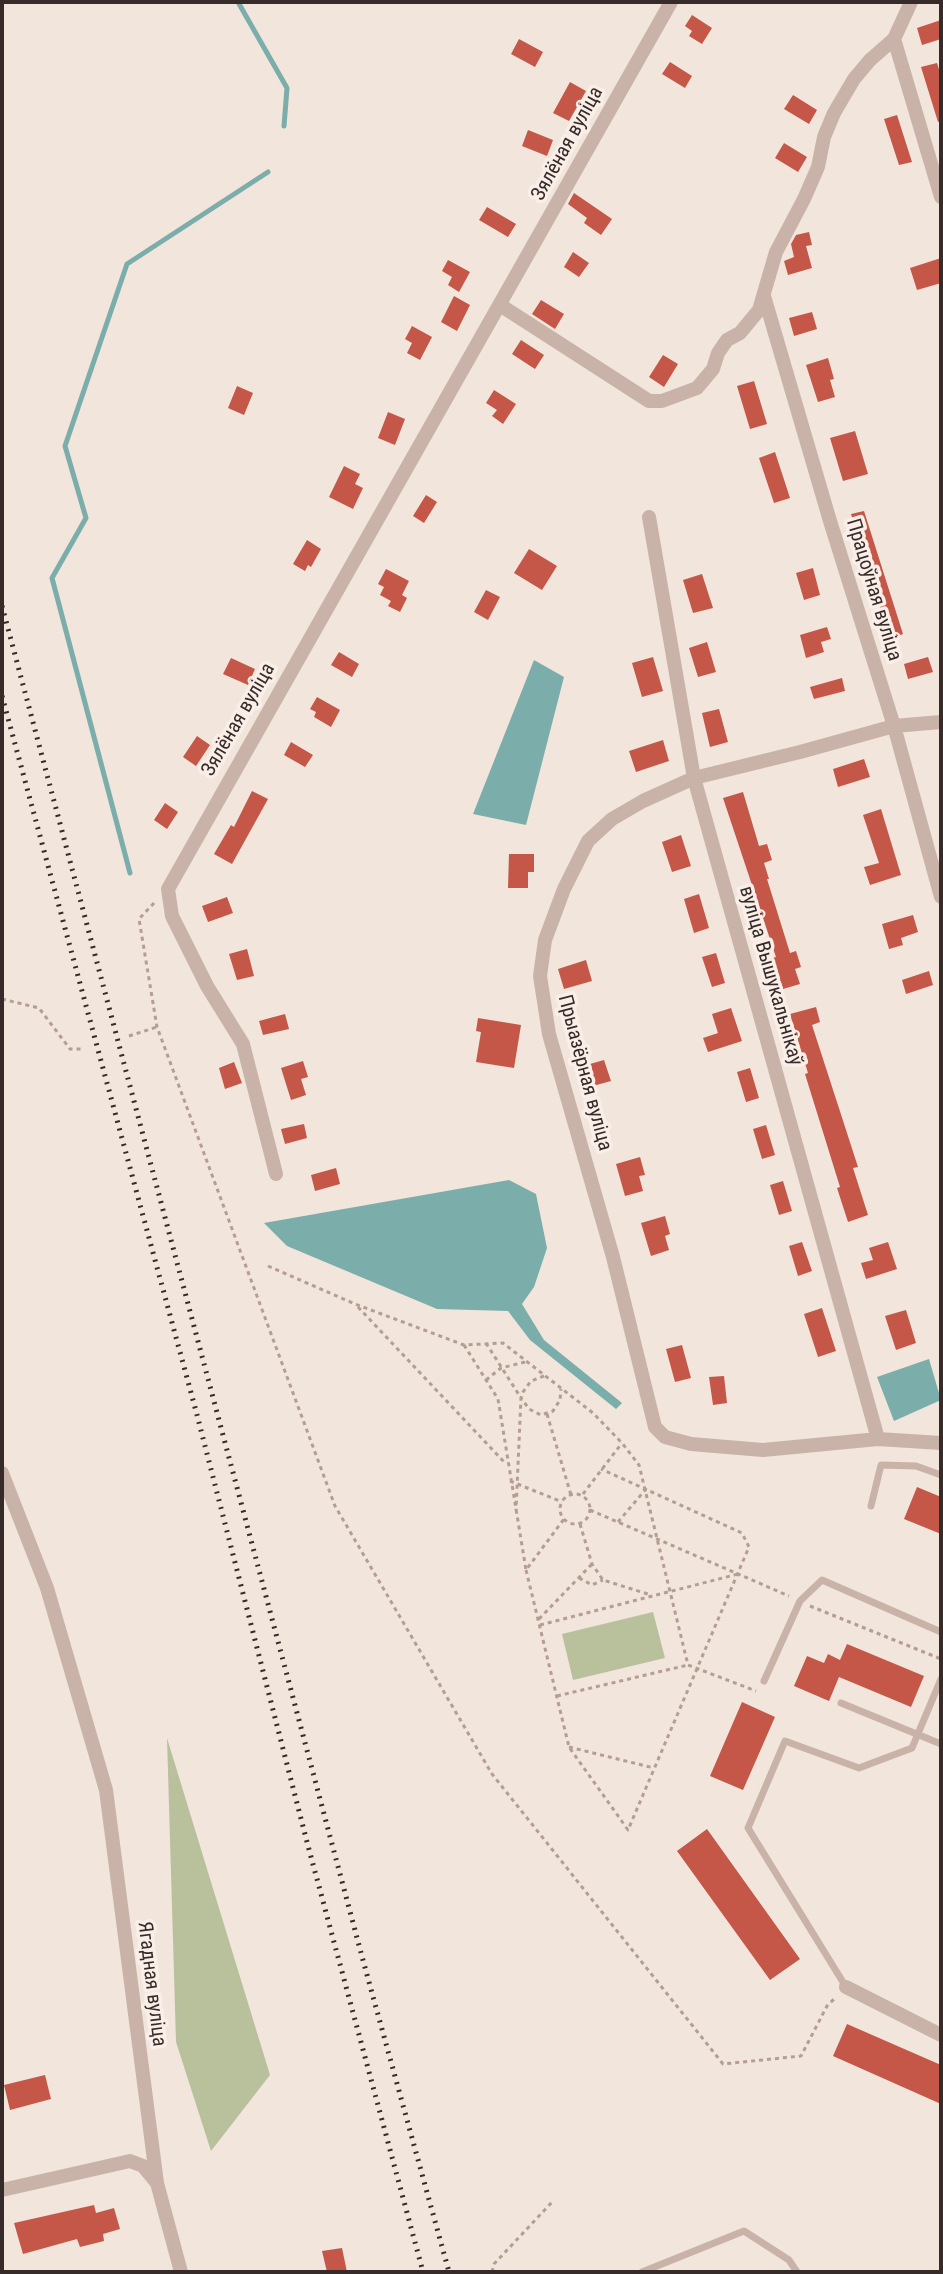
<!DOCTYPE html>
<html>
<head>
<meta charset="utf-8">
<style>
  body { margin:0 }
  #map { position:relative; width:943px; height:2274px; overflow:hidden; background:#f1e5dc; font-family:"Roboto Condensed",sans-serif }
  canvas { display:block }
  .frame { position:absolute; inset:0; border:4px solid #362b28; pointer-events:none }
</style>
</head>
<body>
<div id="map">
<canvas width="943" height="2274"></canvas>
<div class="frame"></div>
</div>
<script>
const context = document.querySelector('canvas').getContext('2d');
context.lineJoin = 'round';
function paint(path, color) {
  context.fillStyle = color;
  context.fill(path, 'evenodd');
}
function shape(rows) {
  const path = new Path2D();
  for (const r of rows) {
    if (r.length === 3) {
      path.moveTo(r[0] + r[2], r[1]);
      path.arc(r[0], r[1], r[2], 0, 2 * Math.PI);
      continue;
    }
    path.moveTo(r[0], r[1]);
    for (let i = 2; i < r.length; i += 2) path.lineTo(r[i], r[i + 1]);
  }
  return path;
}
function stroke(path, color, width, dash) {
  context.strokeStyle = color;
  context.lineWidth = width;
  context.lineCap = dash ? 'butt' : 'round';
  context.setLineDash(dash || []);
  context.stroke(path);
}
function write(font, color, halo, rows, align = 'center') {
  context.font = font + ' "Roboto Condensed",sans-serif';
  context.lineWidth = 7;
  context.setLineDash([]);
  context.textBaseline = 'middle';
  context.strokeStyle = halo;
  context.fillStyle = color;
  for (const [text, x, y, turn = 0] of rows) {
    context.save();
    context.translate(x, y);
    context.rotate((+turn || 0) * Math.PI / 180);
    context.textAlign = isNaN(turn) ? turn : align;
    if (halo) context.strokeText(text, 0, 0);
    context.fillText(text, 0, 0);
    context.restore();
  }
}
const green = shape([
  [653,1612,665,1658,573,1680,562,1634],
  [167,1738,270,2075,211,2151,176,2042]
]);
const water = shape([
  [534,660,564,677,526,825,473,814],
  [509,1180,536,1194,547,1248,534,1287,522,1304,544,1340,622,1403,616,1409,530,1340,508,1311,437,1309,287,1246,264,1223],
  [929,1359,941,1400,894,1421,877,1377]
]);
const stream = shape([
  [238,2,287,88,284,126],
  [130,873,52,578,86,518,65,446,127,264,268,172]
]);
const building = shape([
  [692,15,712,28,702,44,689,36,692,31,685,26],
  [941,20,941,39,922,45,917,28],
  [519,39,543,52,535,67,511,54],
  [670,62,692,76,685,88,662,74],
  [937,63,941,76,941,121,938,122,921,67],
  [570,82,586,91,569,121,553,113],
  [793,95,817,110,809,124,784,109],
  [897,115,912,162,899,165,884,119],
  [528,130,553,140,547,156,522,146],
  [784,143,807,157,798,172,775,158],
  [574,193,612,219,601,235,584,223,587,218,568,204],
  [487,207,516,224,508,237,479,220],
  [809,232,812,245,806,246,812,268,788,275,784,261,794,257,791,244,796,235],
  [573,252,589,263,579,277,564,267],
  [941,258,941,283,917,290,910,268],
  [448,260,470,272,459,292,448,285,452,277,442,271],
  [454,296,470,305,457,331,441,322],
  [541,300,564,314,555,329,532,314],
  [812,312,817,329,794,336,789,318],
  [412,326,432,337,420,360,407,353,412,343,405,339],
  [521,340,544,355,535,369,512,354],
  [663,355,678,364,664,387,649,377],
  [828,358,834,379,830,380,835,397,818,402,806,365],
  [754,381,767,424,750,429,737,386],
  [237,386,253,393,244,415,228,408],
  [494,390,516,404,503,424,492,416,497,410,486,403],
  [388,412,405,419,395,445,378,438],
  [855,431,868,474,843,481,830,438],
  [775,452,790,498,774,503,759,458],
  [344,466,360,474,355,484,363,488,353,509,329,497],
  [426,495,437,502,424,523,413,516],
  [864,511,903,634,890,639,851,514],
  [307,540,321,549,311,567,308,565,305,571,293,564],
  [529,549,557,566,542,590,514,573],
  [813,568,820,595,804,600,796,573],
  [386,569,409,581,402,595,407,598,400,612,388,606,391,601,380,595,384,587,378,584],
  [702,574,713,608,693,613,683,580],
  [486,590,500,597,488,620,474,612],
  [827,627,831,639,821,642,824,652,806,658,800,635],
  [707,642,716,672,698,677,689,648],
  [339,652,359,664,352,677,331,665],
  [653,657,663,691,642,697,632,663],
  [928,657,933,672,908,679,904,664],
  [231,658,255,669,248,685,223,674],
  [842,678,845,691,814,699,810,687],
  [317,697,340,710,331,727,314,717,316,712,310,709],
  [719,709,728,742,710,747,702,713],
  [197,736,210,745,196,766,183,757],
  [663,740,669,761,636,772,629,751],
  [291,742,313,755,305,767,284,755],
  [864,759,870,777,838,787,833,769],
  [252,791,268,799,232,864,214,854,231,825,234,827],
  [743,792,759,846,767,844,772,860,764,863,769,879,767,879,790,953,796,951,801,967,795,969,800,984,783,989,773,958,776,957,723,798],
  [165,803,178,812,167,829,154,820],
  [881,809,901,875,870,885,864,867,879,863,863,815],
  [681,835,691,866,672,872,662,842],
  [509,854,534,854,534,872,528,872,528,888,508,888],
  [699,894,709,928,694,933,684,899],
  [227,897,233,913,208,922,202,906],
  [913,915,918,932,901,938,903,945,889,949,882,924],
  [247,949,254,976,237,980,229,954],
  [716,953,725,983,712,987,702,957],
  [586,960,592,981,564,989,558,969],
  [929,971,933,985,906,994,902,980],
  [816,1007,820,1022,812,1025,858,1167,853,1168,868,1215,848,1222,837,1188,840,1187,805,1074,808,1073,790,1014],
  [731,1008,742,1041,708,1052,703,1038,718,1033,712,1014],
  [285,1014,289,1029,263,1035,259,1021],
  [478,1018,521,1025,514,1068,476,1062,481,1032,476,1031],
  [604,1060,611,1081,582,1089,576,1068],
  [303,1061,308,1077,301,1079,306,1095,291,1100,281,1068],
  [234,1062,242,1083,225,1089,219,1068],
  [750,1068,759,1098,746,1102,737,1072],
  [304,1124,307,1138,285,1144,281,1129],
  [766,1125,775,1155,762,1159,753,1129],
  [640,1157,645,1175,639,1176,643,1191,625,1196,616,1164],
  [336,1168,340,1184,315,1191,311,1175],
  [783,1181,792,1211,779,1215,770,1185],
  [665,1216,670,1234,665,1236,669,1250,651,1256,641,1223],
  [802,1242,812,1271,798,1276,789,1246],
  [888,1242,897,1269,866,1279,861,1263,873,1260,869,1248],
  [822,1308,836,1351,818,1357,804,1314],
  [906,1310,916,1343,896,1350,885,1316],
  [682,1345,691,1378,675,1382,666,1349],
  [724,1376,727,1403,713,1405,709,1377],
  [917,1487,941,1497,941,1534,904,1519],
  [847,1644,924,1676,911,1707,839,1677,829,1701,794,1686,807,1656,824,1663,828,1654,840,1660],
  [742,1702,775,1717,743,1790,710,1776],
  [707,1829,800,1959,770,1980,677,1851],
  [847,2024,941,2065,941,2104,833,2056],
  [45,2075,51,2099,10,2110,4,2085],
  [94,2205,96,2213,114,2208,120,2229,103,2234,104,2241,80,2247,77,2239,23,2254,14,2223],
  [342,2248,347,2272,327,2272,322,2251]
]);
const path = shape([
  [154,903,139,919,157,1027,335,1506,492,1774,723,2064,801,2056,827,2006,836,1997],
  [2,999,39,1008,70,1049,83,1049],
  [129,1036,157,1027],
  [268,1266,355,1304,464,1345,503,1343,593,1413,622,1443,639,1465,688,1665,756,1691],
  [358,1307,506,1464],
  [486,1343,521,1398,516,1510],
  [464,1345,498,1399,526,1570,564,1519],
  [544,1376,531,1381,523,1392,521,1398,529,1409,541,1415,553,1411,560,1400,561,1389],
  [486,1380,501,1368,525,1362],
  [547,1414,571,1495],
  [510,1481,562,1502],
  [583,1494,622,1443],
  [575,1509,15],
  [590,1510,789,1596],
  [618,1522,646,1489],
  [580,1524,592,1564,603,1580,651,1595],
  [526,1570,569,1747,628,1830,749,1547,742,1533,601,1469],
  [579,1578,592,1585,603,1580],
  [810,1606,941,1659],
  [539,1619,592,1564],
  [540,1625,738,1574],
  [557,1696,688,1665],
  [569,1747,654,1768],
  [492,2272,494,2264,554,2200]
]);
const service = shape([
  [871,1506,881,1465,916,1466,941,1475],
  [764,1681,800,1601,822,1580,941,1632],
  [841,1703,941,1744],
  [846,1987,748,1828,785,1741,859,1768,912,1748,941,1679],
  [642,2272,744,2231,789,2260,797,2272]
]);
const minor = shape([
  [894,39,941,197],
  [764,296,830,521,894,726,941,897],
  [500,305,649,401,662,401,697,388,713,369,718,353,727,340,740,333,759,310,776,252,804,199,818,167,824,137,834,113,854,79,870,60,894,39,911,2],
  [649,517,694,778,878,1439],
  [941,722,894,726,800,752,694,778,643,801,612,819,588,841,564,889,545,940,540,976,549,1034,613,1257,655,1427,665,1437,691,1444,763,1450,878,1439,941,1443],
  [276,1174,243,1044,207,986,172,916,168,889,671,2],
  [2,1473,47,1588,106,1790,157,2183,181,2272],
  [846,1987,941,2035],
  [2,2190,130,2161,143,2166,157,2183]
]);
const rail = shape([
  [2,606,364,1964,449,2272],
  [2,696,196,1411,307,1842,423,2272]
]);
const streetNames = [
  ["Зялёная вуліца",568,144,-61],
  ["Працоўная вуліца",873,590,73],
  ["Зялёная вуліца",239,720,-60],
  ["вуліца Вышукальнікаў",770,976,74],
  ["Прыазёрная вуліца",584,1073,75],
  ["Ягадная вуліца",151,1984,83]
];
paint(green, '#b8c09c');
paint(water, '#7baeaa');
stroke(stream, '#7baeaa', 5);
paint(building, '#c45748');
stroke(path, '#b59d92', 3, [4, 4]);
stroke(service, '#c9b3a8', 7);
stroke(minor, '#c9b3a8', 14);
stroke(rail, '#362b28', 5, [2, 6]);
write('20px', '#362b28', '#f9efe8', streetNames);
</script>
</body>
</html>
